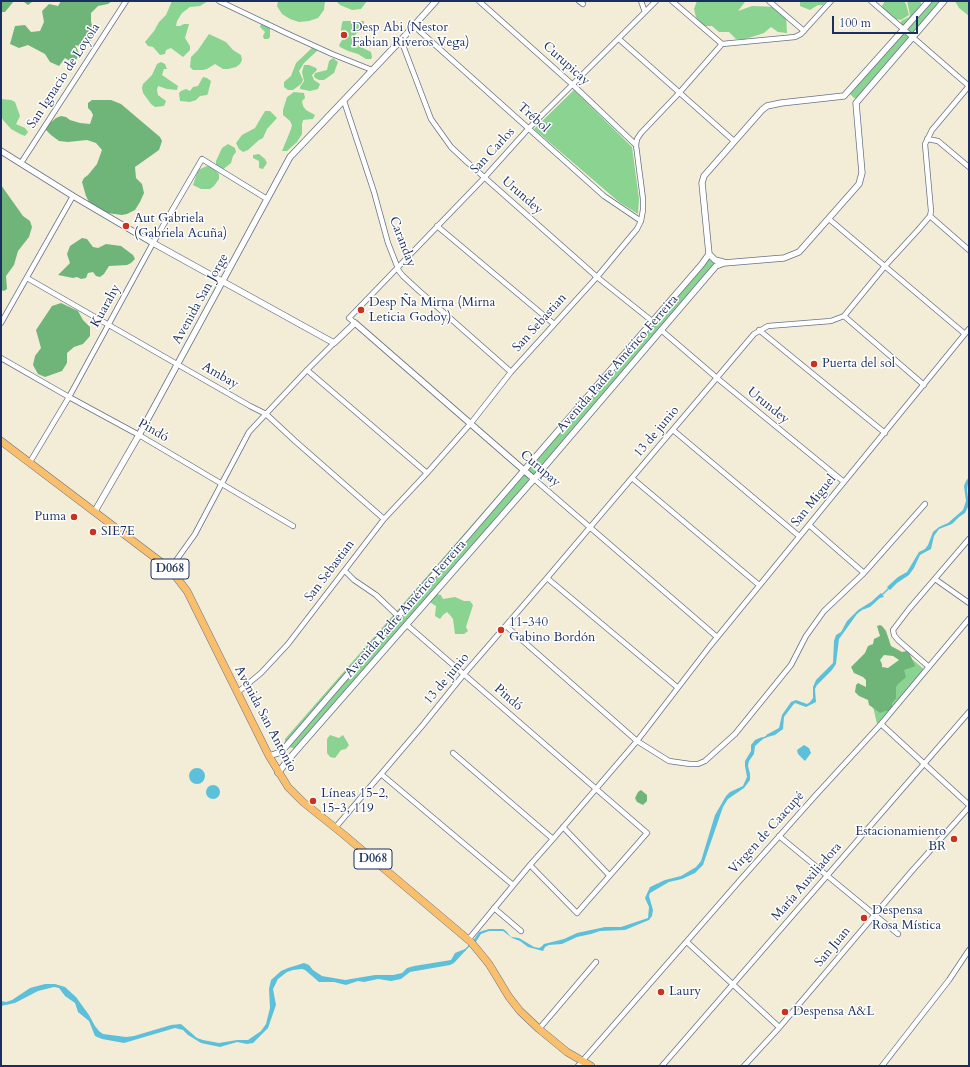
<!DOCTYPE html>
<html>
<head>
<meta charset="utf-8">
<style>
  body { margin:0 }
  #map { position:relative; width:970px; height:1067px; overflow:hidden; background:#f3edd8; font-family:Cardo,serif }
  canvas { display:block }
  .frame { position:absolute; inset:0; border:2px solid #1b2f5e; pointer-events:none }
  .scale { position:absolute; left:832px; top:16px; width:86px; height:18px; box-sizing:border-box; border:2px solid #1b2f5e; border-top:0; padding-left:5px; font-size:12px; line-height:14px; white-space:nowrap; color:#1b2f5e; -webkit-text-stroke:3px #fff; paint-order:stroke }
</style>
</head>
<body>
<div id="map">
<canvas width="970" height="1067"></canvas>
<div class="frame"></div>
<div class="scale">100 m</div>
</div>
<script>
const context = document.querySelector('canvas').getContext('2d');
context.lineJoin = 'round';
function paint(path, color) {
  context.fillStyle = color;
  context.fill(path, 'evenodd');
}
function shape(rows) {
  const path = new Path2D();
  for (const r of rows) {
    if (r.length === 3) {
      path.moveTo(r[0] + r[2], r[1]);
      path.arc(r[0], r[1], r[2], 0, 2 * Math.PI);
      continue;
    }
    path.moveTo(r[0], r[1]);
    for (let i = 2; i < r.length; i += 2) path.lineTo(r[i], r[i + 1]);
  }
  return path;
}
function stroke(path, color, width, dash) {
  context.strokeStyle = color;
  context.lineWidth = width;
  context.lineCap = dash ? 'butt' : 'round';
  context.setLineDash(dash || []);
  context.stroke(path);
}
function write(font, color, halo, rows, align = 'center') {
  context.font = font + ' Cardo,serif';
  context.lineWidth = 3;
  context.setLineDash([]);
  context.textBaseline = 'middle';
  context.strokeStyle = halo;
  context.fillStyle = color;
  for (const [text, x, y, turn = 0] of rows) {
    context.save();
    context.translate(x, y);
    context.rotate((+turn || 0) * Math.PI / 180);
    context.textAlign = isNaN(turn) ? turn : align;
    if (halo) context.strokeText(text, 0, 0);
    context.fillText(text, 0, 0);
    context.restore();
  }
}
const green = shape([
  [172,1,208,1,200,6,190,7,182,13,177,21,176,26,180,26,184,24,189,24,185,38,190,46,190,50,183,57,171,48,166,50,165,54,160,55,153,47,148,46,145,42,154,31,159,22,166,15],
  [278,1,325,1,324,10,318,18,309,21,299,22,290,19,282,14,277,6],
  [336,1,367,1,361,9,352,10,340,5],
  [697,1,751,1,745,2,738,11,752,6,779,7,786,14,787,33,778,32,771,27,764,33,755,36,745,39,736,39,729,32,719,32,712,26,702,26,696,17,694,9],
  [800,1,826,1,823,5,818,5,810,10,800,6],
  [885,1,904,1,906,4,909,15,901,20,888,18,886,17,882,6],
  [907,1,920,1,922,5,928,1,942,1,913,34,901,24,901,21,909,17,910,15],
  [955,1,969,1,969,16,959,8],
  [266,20,268,20,270,23,270,37,268,39,264,39,263,36,265,32,260,27,261,24],
  [343,21,364,21,364,26,362,30,356,34,352,40,357,45,371,52,372,57,371,59,366,59,358,54,348,51,340,47,339,45,344,37,341,30,342,23],
  [904,33,909,37,908,38,858,98,854,98,849,93],
  [209,34,226,42,233,50,241,55,242,60,240,64,236,67,228,69,223,69,215,64,207,69,203,70,193,70,190,67,191,57,198,50],
  [314,46,318,50,304,63,299,71,303,80,301,84,293,90,288,90,284,87,284,82,291,76,296,63],
  [333,58,338,62,334,73,324,80,319,80,315,78,314,76,315,73,327,70,329,61],
  [161,62,165,64,167,69,164,69,162,75,178,86,177,90,167,89,158,86,157,90,158,95,166,101,164,106,155,107,151,104,143,93,142,88,143,84,152,75,157,64],
  [304,65,309,65,316,68,317,70,312,75,314,80,320,84,318,89,310,91,300,89,300,87,304,81,302,72],
  [203,77,207,78,211,81,208,93,207,95,200,96,196,100,190,102,180,101,179,93,181,91,186,89,190,91,193,87,198,86],
  [574,90,632,147,639,199,638,214,619,202,534,129],
  [294,92,304,93,305,98,302,101,303,106,306,110,315,115,313,119,303,120,302,124,302,134,297,142,287,151,282,151,291,129,292,125,290,121,283,115,283,110,287,97],
  [1,99,11,100,15,102,20,116,16,124,25,128,28,132,25,136,20,134,11,129,3,120,1,116],
  [265,111,270,111,277,118,267,129,263,138,259,140,248,150,243,152,239,149,236,143,242,135,255,128],
  [228,144,235,148,236,152,233,156,231,163,221,171,216,166,216,161,222,148],
  [259,154,265,159,267,163,263,169,259,168,259,161,253,158,253,155],
  [207,166,212,167,219,174,219,179,214,186,210,189,201,189,193,185,198,170],
  [709,257,716,263,535,474,533,475,523,467,705,258],
  [519,471,522,471,527,475,529,481,437,594,441,595,443,599,455,597,464,601,470,601,473,605,466,627,468,631,464,634,455,634,453,619,450,615,447,612,443,615,440,619,435,616,436,606,428,601,295,749,287,746,285,743,285,739],
  [907,655,925,670,877,724,871,697],
  [330,735,339,738,343,735,349,745,346,749,341,750,335,758,330,757,327,753,327,739]
]);
const forest = shape([
  [1,1,32,1,32,2,28,5,24,2,14,1,5,12,1,12],
  [61,1,112,1,108,4,98,6,91,13,91,22,94,31,91,40,84,47,75,45,79,53,76,62,73,63,65,58,59,66,50,62,45,54,28,45,19,48,10,44,15,26,25,25,31,32,40,31,44,22,42,11,49,4,58,6],
  [92,100,111,100,121,104,160,137,162,141,159,150,135,167,136,178,142,184,144,193,140,202,135,210,127,214,122,215,107,213,90,204,86,196,82,182,84,178,88,175,97,164,102,150,96,143,87,140,68,142,59,141,51,135,44,128,56,118,61,116,66,117,70,120,80,123,90,124,93,115,91,111,88,108,88,103],
  [1,185,23,216,30,221,32,227,29,237,18,251,14,265,6,276,7,289,4,291,1,290],
  [82,238,87,239,93,247,98,248,106,244,121,246,133,255,135,259,131,263,127,265,109,266,104,274,100,277,96,276,93,272,88,273,86,278,81,279,77,277,73,278,58,275,70,263,67,254,70,246],
  [61,303,78,311,83,320,90,327,90,336,83,344,74,347,67,353,67,363,62,371,45,377,38,374,33,365,35,356,41,348,36,330,52,306],
  [880,625,882,626,886,631,891,646,902,652,907,651,909,652,915,666,913,667,904,670,906,677,898,684,896,687,896,698,892,703,892,711,885,711,880,713,869,705,868,700,859,696,855,692,856,685,858,683,866,687,866,680,863,677,854,673,851,667,865,653,868,646,873,644,874,639,880,636,877,626],
  [884,655,893,656,899,660,888,668,882,667,882,664,880,660],
  [641,790,647,795,647,801,643,805,637,802,635,798,638,792]
]);
const water = shape([
  [969,477,967,490,969,505,965,513,959,517,952,524,939,529,934,536,931,549,920,555,914,568,909,575,897,583,890,590,887,587,898,577,907,572,919,552,925,549,928,545,933,532,939,527,948,523,963,510,966,501,964,486,966,481],
  [881,593,884,597,880,598,870,607,862,610,857,614,839,639,836,664,832,670,817,685,815,689,816,702,806,707,795,703,793,705,784,717,783,729,775,735,767,737,766,735,779,728,782,715,791,702,796,700,807,704,810,702,813,698,813,687,816,680,833,663,834,641,836,635,841,632,847,621,858,610,871,602],
  [762,737,763,739,755,746,754,754,749,761,748,766,750,774,750,780,744,788,728,799,723,807,703,865,695,873,682,879,669,882,650,893,649,896,653,910,652,916,649,920,625,930,600,931,591,934,577,937,562,944,549,945,545,947,543,951,528,947,520,941,512,938,503,931,489,931,481,934,475,943,473,941,479,932,489,929,503,929,506,931,511,937,519,938,534,947,539,948,541,947,544,944,564,939,577,933,605,927,621,927,648,918,649,907,645,898,650,887,665,880,681,876,696,867,701,861,715,815,726,796,730,792,743,786,747,777,745,766,745,761,751,751,751,745,755,740],
  [804,745,809,748,811,753,805,761,798,754,797,750],
  [197,776,8],
  [213,792,7],
  [465,949,466,950,454,963,450,965,410,972,401,979,391,981,378,979,364,982,358,981,346,985,334,982,319,982,305,970,302,969,293,970,287,972,278,979,273,989,276,1005,268,1028,253,1043,247,1044,237,1042,220,1047,201,1043,188,1035,183,1030,175,1028,124,1043,102,1039,95,1036,89,1021,78,1012,75,1003,65,996,59,988,54,987,38,991,15,1003,1,1006,1,1001,6,1002,12,1000,30,988,45,984,55,984,65,987,76,997,89,1015,95,1026,99,1031,103,1034,126,1037,134,1036,171,1025,181,1024,197,1038,203,1040,219,1043,237,1040,248,1040,261,1031,266,1024,270,1008,269,989,271,980,281,971,288,968,304,963,309,965,313,970,322,976,345,980,375,975,393,975,402,973,407,968,414,966,451,960,455,953]
]);
const stream = shape([
  [882,595,889,588],
  [761,739,768,736],
  [464,951,470,945]
]);
const minor = shape([
  [219,1,286,33,332,54,372,70],
  [479,1,573,85,636,145],
  [579,1,583,4],
  [641,1,645,12],
  [672,1,722,44],
  [769,1,804,31],
  [871,1,969,86],
  [414,26,604,196,641,221],
  [619,39,734,141],
  [401,40,431,119,451,147,467,162,597,277,652,321],
  [344,101,374,192,388,243,399,271,403,276,417,289,511,372],
  [927,139,938,141,969,167],
  [21,163,126,1],
  [930,216,969,250],
  [829,219,965,334],
  [437,226,554,324],
  [27,278,250,406,266,414,295,441,384,519],
  [844,316,924,385],
  [1,323,73,196],
  [355,323,349,318,484,178,528,129,656,1],
  [661,330,717,378,844,482],
  [759,330,885,433],
  [1,358,69,397,139,435,293,526],
  [307,370,427,473],
  [673,430,799,536],
  [30,462,69,397,153,243,202,159,267,199],
  [632,478,759,585],
  [534,479,717,637],
  [809,525,864,573],
  [170,569,195,534,249,432,307,370,334,343],
  [345,571,354,580,376,595,398,616],
  [547,578,677,687],
  [935,579,969,603],
  [407,625,647,833,577,913,530,865],
  [506,626,637,741,669,761,690,764,698,764,705,761,735,734,791,665,806,636,824,611,864,573,925,504],
  [929,667,898,640,894,635,893,630,909,609,969,539],
  [237,693,261,673,288,644,384,519,427,473,471,423,511,372,597,277,637,229,641,221,643,210,643,199,636,145,637,139,641,133,680,92,722,44,795,37,801,34,831,1],
  [881,724,969,805],
  [453,753,553,839],
  [381,774,513,885],
  [563,827,609,875],
  [335,828,422,726,464,674,547,578,754,334,768,326,831,321,844,316,885,266,918,230,930,216,931,211,925,144,932,130,969,86],
  [779,836,898,934],
  [494,908,521,931],
  [468,940,530,865,553,839,637,741,710,646,969,329],
  [687,942,779,1027],
  [539,1029,596,962],
  [578,1066,742,878,815,796,881,724,969,619],
  [662,1066,969,712],
  [744,1066,778,1029,911,872,969,807],
  [882,1066,949,980,969,950]
]);
const tertiary = shape([
  [1,151,73,196,153,243,334,343,355,323,534,479],
  [709,254,715,260,723,262],
  [95,511,139,435,290,157,401,40,436,1],
  [269,756,281,752,702,264,709,254,702,183,704,176,762,110,767,106,781,103,844,96,929,1],
  [278,773,288,760,534,479,716,266,724,263,784,258,799,252,859,184,862,173,856,103,944,1]
]);
const primary = shape([
  [1,441,170,569,187,591,269,756,288,787,303,802,343,834,471,942,489,964,509,997,520,1011,539,1029,567,1052,591,1066]
]);
const markers = [
  [344,35,4,"#c8321e"],
  [126,226,4,"#c8321e"],
  [361,310,4,"#c8321e"],
  [814,364,4,"#c8321e"],
  [74,517,4,"#c8321e"],
  [93,532,4,"#c8321e"],
  [501,630,4,"#c8321e"],
  [313,801,4,"#c8321e"],
  [954,839,4,"#c8321e"],
  [864,918,4,"#c8321e"],
  [661,992,4,"#c8321e"],
  [785,1012,4,"#c8321e"]
];
const shields = [
  [170,569,38],
  [373,859,38]
];
const shieldNames = [
  ["D068",170,569],
  ["D068",373,859]
];
const poiNames = [
  ["Desp Abi (Nestor",352,28],
  ["Fabian Riveros Vega)",352,43],
  ["Aut Gabriela",134,219],
  ["(Gabriela Acuña)",134,234],
  ["Desp Ña Mirna (Mirna",369,303],
  ["Leticia Godoy)",369,318],
  ["Puerta del sol",822,364],
  ["Puma",66,517,"right"],
  ["SIE7E",101,532],
  ["11-340",509,623],
  ["Gabino Bordón",509,638],
  ["Líneas 15-2,",321,794],
  ["15-3, 119",321,809],
  ["Estacionamiento",946,832,"right"],
  ["BR",946,847,"right"],
  ["Despensa",872,911],
  ["Rosa Mística",872,926],
  ["Laury",669,992],
  ["Despensa A&L",793,1012]
];
const streetNames = [
  ["Curupicay",566,64,42],
  ["San Ignacio de Loyola",64,76,-57],
  ["Trébol",533,118,42],
  ["San Carlos",493,151,-47],
  ["Urundey",522,196,41],
  ["Caranday",402,242,69],
  ["Avenida San Jorge",201,299,-61],
  ["Kuarahy",106,306,-61],
  ["San Sebastian",540,323,-48],
  ["Avenida Padre Américo Ferreira",618,364,-49],
  ["Ambay",220,376,30],
  ["Urundey",768,406,39],
  ["Pindó",153,431,30],
  ["13 de junio",657,432,-50],
  ["Curupay",540,469,41],
  ["San Miguel",814,501,-51],
  ["San Sebastian",330,571,-53],
  ["Avenida Padre Américo Ferreira",406,609,-49],
  ["13 de junio",447,679,-50],
  ["Pindó",508,698,41],
  ["Avenida San Antonio",265,719,62],
  ["Virgen de Caacupé",767,833,-48],
  ["María Auxiliadora",807,882,-49],
  ["San Juan",833,947,-50]
];
paint(green, '#8ad390');
paint(forest, '#6fb57a');
paint(water, '#5cc0da');
stroke(stream, '#5cc0da', 1.5);
stroke(minor, '#677289', 6);
stroke(tertiary, '#677289', 7);
stroke(primary, '#677289', 8);
stroke(minor, '#fff', 4.5);
stroke(tertiary, '#fff', 5.5);
stroke(primary, '#f9bf6d', 7);
for (const [x, y, r, color] of markers) {
  const dot = new Path2D();
  dot.arc(x, y, r, 0, 2 * Math.PI);
  context.fillStyle = color;
  context.fill(dot);
  stroke(dot, '#fff', 1.5);
}
for (const [x, y, w] of shields) {
  const box = new Path2D();
  box.roundRect(x - w / 2, y - 10, w, 20, 3);
  context.fillStyle = '#fff';
  context.fill(box);
  stroke(box, '#1b2f5e', 1);
}
write('bold 12px', '#1b2f5e', null, shieldNames);
write('13px', '#1b2f5e', '#fff', poiNames, 'left');
write('13px', '#1b2f5e', '#fff', streetNames);
</script>
</body>
</html>
